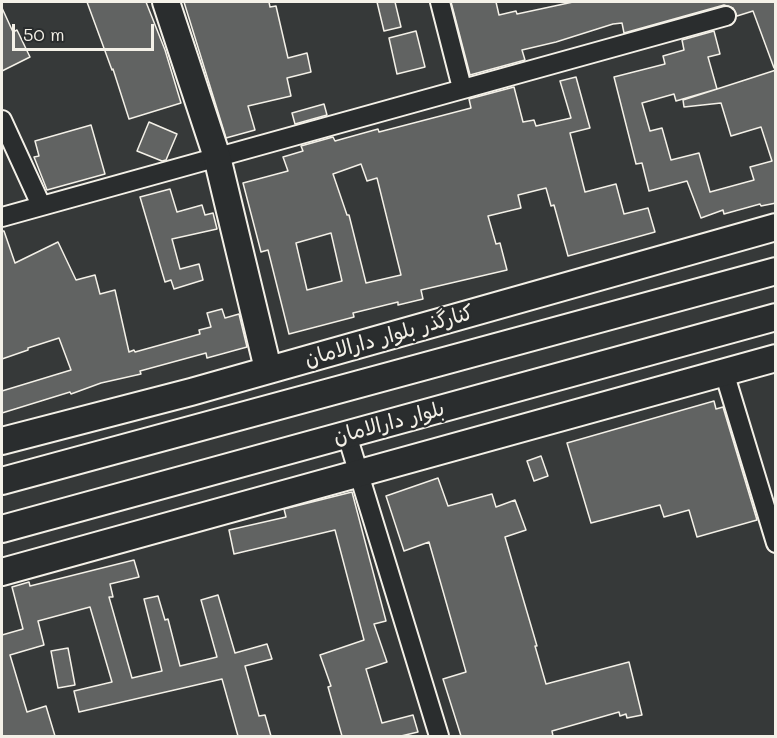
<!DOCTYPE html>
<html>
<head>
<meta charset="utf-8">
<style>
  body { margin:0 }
  #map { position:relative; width:777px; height:738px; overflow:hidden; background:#363939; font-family:Mali,sans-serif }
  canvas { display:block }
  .frame { position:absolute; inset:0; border:3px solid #f4f1e8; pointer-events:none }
  .scale { position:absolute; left:12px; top:24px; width:142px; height:27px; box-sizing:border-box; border:3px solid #f4f1e8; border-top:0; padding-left:8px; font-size:18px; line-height:21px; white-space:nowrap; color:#f4f1e8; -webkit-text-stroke:4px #2a2d2e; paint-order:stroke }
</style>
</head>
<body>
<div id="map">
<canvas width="777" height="738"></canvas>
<div class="frame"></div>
<div class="scale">50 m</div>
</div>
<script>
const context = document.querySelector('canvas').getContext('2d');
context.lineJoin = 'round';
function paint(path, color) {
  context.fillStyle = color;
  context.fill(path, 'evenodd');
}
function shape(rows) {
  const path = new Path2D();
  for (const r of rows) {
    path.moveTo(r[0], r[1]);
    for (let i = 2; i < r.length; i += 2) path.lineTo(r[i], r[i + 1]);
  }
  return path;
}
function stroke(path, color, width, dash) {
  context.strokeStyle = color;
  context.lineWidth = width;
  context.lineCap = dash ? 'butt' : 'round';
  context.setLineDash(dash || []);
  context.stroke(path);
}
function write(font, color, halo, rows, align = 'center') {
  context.font = font + ' Mali,"Playpen Sans Arabic",sans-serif';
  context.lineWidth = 4.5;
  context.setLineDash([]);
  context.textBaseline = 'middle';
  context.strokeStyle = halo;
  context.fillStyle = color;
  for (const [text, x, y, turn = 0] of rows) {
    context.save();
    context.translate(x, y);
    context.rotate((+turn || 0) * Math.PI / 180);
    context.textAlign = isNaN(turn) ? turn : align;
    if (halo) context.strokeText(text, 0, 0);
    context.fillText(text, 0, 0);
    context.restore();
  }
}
const building = shape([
  [87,2,146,2,165,50,181,103,129,119,113,69,112,70,87,2],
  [184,2,269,2,270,7,276,6,288,58,307,53,311,72,287,78,291,96,248,106,255,130,226,138,184,2],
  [377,2,395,2,401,27,384,31,377,2],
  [451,2,496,2,499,15,516,11,517,14,573,2,776,2,776,68,774,68,753,11,737,16,733,8,724,5,624,33,622,23,613,24,556,42,522,50,525,60,470,75,451,2],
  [2,8,13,32,17,30,30,57,2,71,2,8],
  [416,31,425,67,397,74,389,38,416,31],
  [714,31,720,54,708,57,717,89,676,101,674,94,642,103,650,131,662,128,671,160,699,153,710,192,754,180,750,167,772,161,761,127,731,136,721,103,684,107,683,100,776,70,776,203,761,206,760,204,724,214,723,210,701,218,687,181,649,191,642,163,636,164,614,77,665,64,663,56,684,50,682,40,714,31],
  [576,77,590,128,570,133,585,192,616,184,624,214,648,208,655,232,568,256,554,205,551,206,546,188,518,195,521,208,488,216,496,244,500,243,507,270,421,290,423,299,398,305,398,302,353,313,354,317,289,334,268,250,261,252,243,183,288,171,283,157,303,151,301,146,333,137,335,141,378,129,379,132,471,108,469,99,514,87,523,122,534,120,536,126,571,118,560,81,576,77],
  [361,164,367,181,377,178,401,275,366,283,349,215,347,215,333,174,361,164],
  [331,233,342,281,307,290,296,243,331,233],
  [324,104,327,115,295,124,292,113,324,104],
  [149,122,177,134,166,160,162,161,137,151,149,122],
  [91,125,105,174,47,190,34,157,39,156,35,141,91,125],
  [170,189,177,212,202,205,205,215,213,213,217,229,172,239,180,269,199,264,203,280,174,289,171,280,165,282,140,197,170,189],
  [2,231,4,231,15,263,58,242,76,280,95,275,100,294,115,290,129,352,134,350,135,352,200,334,199,330,211,327,207,313,222,309,225,318,239,314,247,347,207,358,206,353,140,371,141,374,101,383,71,394,70,392,2,413,2,391,71,370,59,338,28,348,28,350,2,359,2,231],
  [714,401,716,409,723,407,757,520,697,537,689,510,664,517,660,505,591,523,567,443,714,401],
  [541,456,548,476,534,481,527,461,541,456],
  [438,478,448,506,492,494,496,507,515,500,526,530,505,537,537,646,535,646,546,684,629,662,642,715,627,718,626,714,620,716,619,712,552,731,553,736,461,736,443,679,466,672,429,542,404,551,386,496,438,478],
  [352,492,386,621,374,624,387,662,366,669,382,723,413,715,418,732,401,736,342,736,328,687,331,686,320,655,364,640,335,530,234,554,229,530,286,517,284,509,352,492],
  [134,560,139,577,110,584,113,597,109,597,132,678,162,671,144,599,158,596,165,620,168,619,180,666,217,657,201,600,218,595,235,653,267,644,272,659,245,666,259,716,265,715,271,736,238,736,222,679,79,712,74,691,112,682,90,607,38,621,44,645,10,655,27,712,46,706,55,736,2,736,2,635,23,629,12,587,29,582,30,586,134,560],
  [68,648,75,685,58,688,51,651,68,648]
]);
const street = shape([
  [440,2,462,88],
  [2,120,41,205],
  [2,217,726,16],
  [724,372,776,543],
  [347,435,439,736]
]);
const secondary = shape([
  [166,2,217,157,268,369],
  [2,441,191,392,776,227],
  [2,481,776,271],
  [2,529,776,317],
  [2,572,776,358]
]);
const streetNames = [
  ["کنارگذر بلوار دارالامان",389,336,-16],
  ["بلوار دارالامان",389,423,-15]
];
paint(building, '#616362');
stroke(building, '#f4f1e8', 1.5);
stroke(street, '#f4f1e8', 22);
stroke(secondary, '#f4f1e8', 30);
stroke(street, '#2a2d2e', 18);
stroke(secondary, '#2a2d2e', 26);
write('21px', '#f4f1e8', '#2a2d2e', streetNames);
</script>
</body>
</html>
